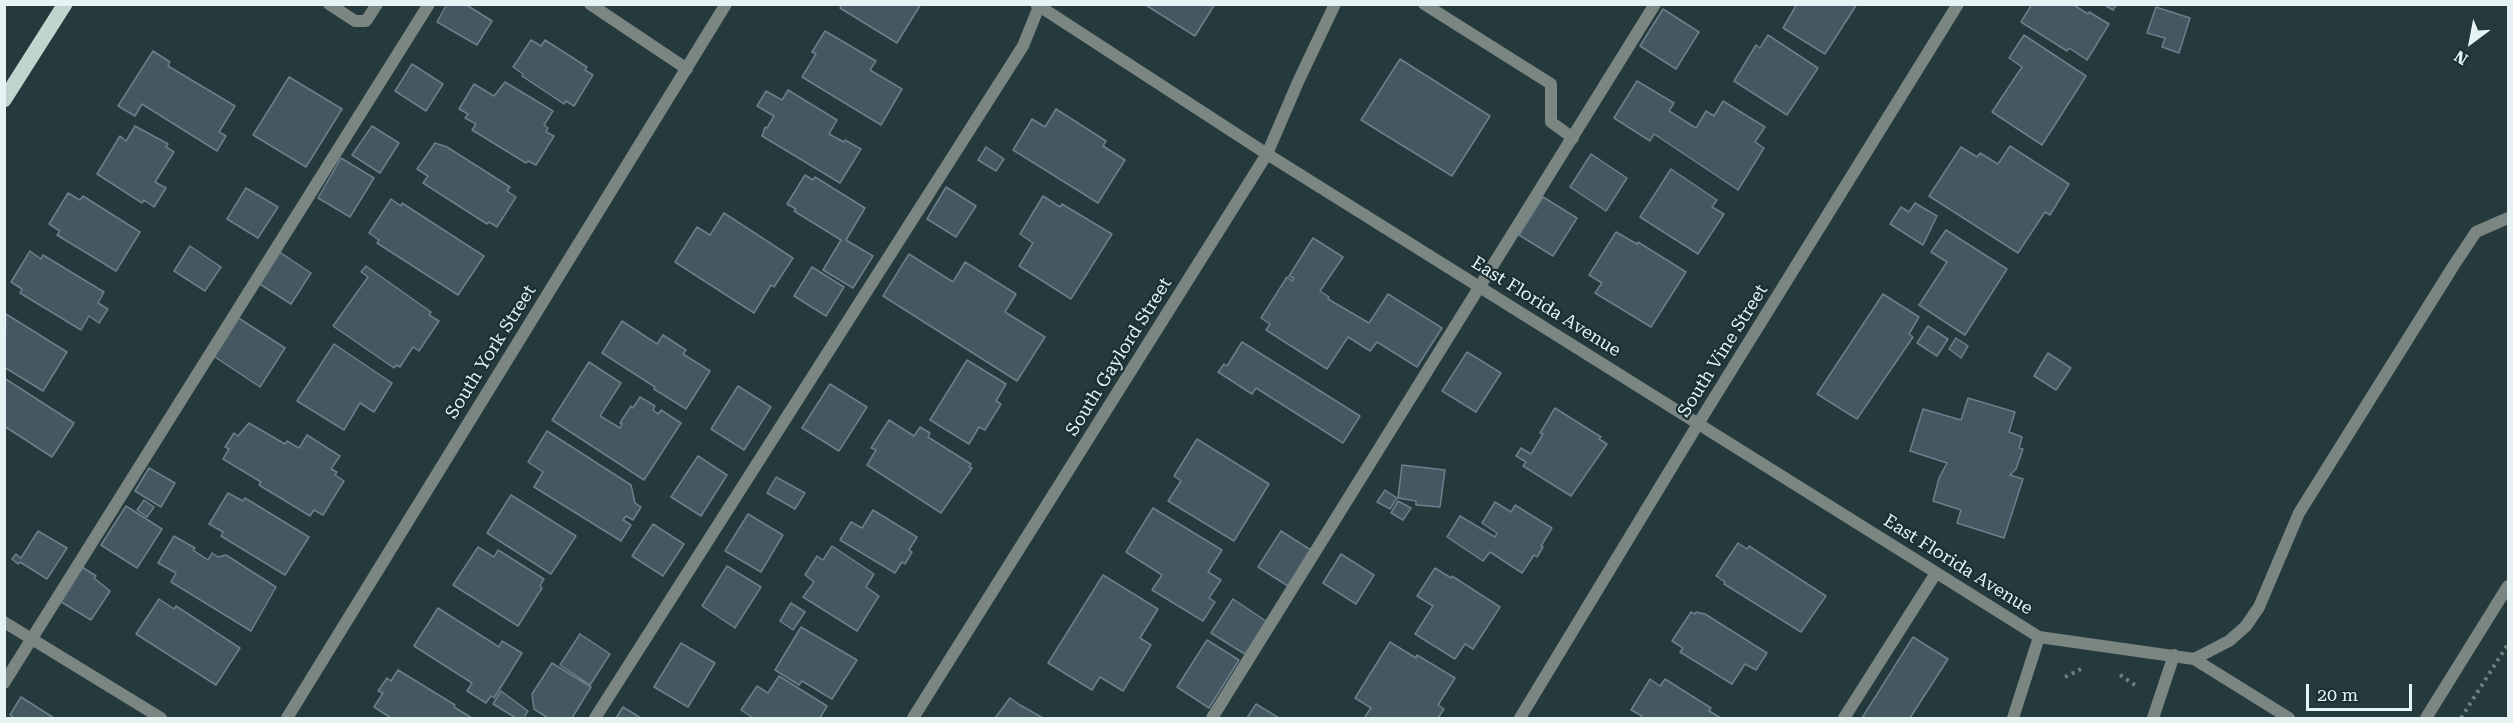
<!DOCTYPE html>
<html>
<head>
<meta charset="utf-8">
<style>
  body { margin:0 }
  #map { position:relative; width:2513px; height:723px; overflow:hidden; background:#243a3c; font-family:"Roboto Serif",serif }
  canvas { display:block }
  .frame { position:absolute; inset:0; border:6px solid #e5f3f4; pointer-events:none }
  .north { position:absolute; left:2441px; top:12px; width:60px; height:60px; -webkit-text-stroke:4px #1a3032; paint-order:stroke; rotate:212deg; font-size:16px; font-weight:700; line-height:24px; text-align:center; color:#e5f3f4 }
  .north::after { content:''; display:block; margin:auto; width:21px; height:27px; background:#e5f3f4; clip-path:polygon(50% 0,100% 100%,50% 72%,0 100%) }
  .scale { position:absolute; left:2306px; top:684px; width:106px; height:27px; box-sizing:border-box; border:3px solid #e5f3f4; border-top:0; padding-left:8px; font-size:18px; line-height:21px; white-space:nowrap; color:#e5f3f4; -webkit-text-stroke:4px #1a3032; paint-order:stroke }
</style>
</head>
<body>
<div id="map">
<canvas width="2513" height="723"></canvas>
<div class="frame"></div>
<div class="north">N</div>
<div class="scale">20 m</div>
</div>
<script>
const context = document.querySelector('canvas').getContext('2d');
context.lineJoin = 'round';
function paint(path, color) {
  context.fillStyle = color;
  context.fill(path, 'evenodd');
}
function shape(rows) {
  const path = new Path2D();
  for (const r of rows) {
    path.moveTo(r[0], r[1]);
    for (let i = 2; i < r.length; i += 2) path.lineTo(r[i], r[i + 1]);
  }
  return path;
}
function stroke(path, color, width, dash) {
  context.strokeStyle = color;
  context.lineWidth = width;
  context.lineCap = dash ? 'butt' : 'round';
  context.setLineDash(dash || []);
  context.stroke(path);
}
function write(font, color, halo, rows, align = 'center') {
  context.font = font + ' "Roboto Serif",serif';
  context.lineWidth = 4.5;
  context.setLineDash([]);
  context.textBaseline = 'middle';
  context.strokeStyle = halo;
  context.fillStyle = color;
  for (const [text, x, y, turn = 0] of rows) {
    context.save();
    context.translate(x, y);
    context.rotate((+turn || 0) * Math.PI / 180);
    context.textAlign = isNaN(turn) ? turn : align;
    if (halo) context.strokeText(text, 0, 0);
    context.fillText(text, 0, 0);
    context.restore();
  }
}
const building = shape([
  [447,4,465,4,492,21,477,45,437,22,447,4],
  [921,4,897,43,840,8,842,4,921,4],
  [1144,4,1215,4,1195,36,1144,4],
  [1797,4,1857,4,1825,54,1783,28,1797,4],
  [2032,4,2072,4,2088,14,2089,12,2109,24,2087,60,2069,48,2067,51,2021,22,2032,4],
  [2103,4,2117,4,2113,10,2103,4],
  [2156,7,2190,18,2179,53,2162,47,2165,38,2147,33,2156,7],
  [1663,9,1699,32,1676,69,1640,46,1663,9],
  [825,31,876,61,870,70,902,89,881,125,802,77,816,54,812,52,825,31],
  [1768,35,1818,68,1787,115,1734,81,1756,45,1760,48,1768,35],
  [2024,35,2086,76,2042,145,1992,112,2022,67,2009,58,2024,35],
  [531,40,541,46,545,40,587,67,585,70,593,75,574,106,566,101,564,104,522,76,523,74,513,67,531,40],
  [153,51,170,62,168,66,235,106,219,132,226,136,217,151,142,104,135,116,118,106,153,51],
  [1400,59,1490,116,1452,176,1361,120,1400,59],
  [412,64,443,84,426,111,395,91,412,64],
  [289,77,342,109,306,167,253,135,289,77],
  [1637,81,1674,103,1669,111,1696,128,1706,111,1714,116,1723,101,1765,127,1755,142,1764,148,1738,190,1654,134,1650,141,1614,118,1637,81],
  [505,82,553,111,544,125,548,128,546,132,554,136,536,165,528,161,526,163,472,130,476,124,465,118,468,114,459,109,474,84,494,96,505,82],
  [788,90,837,120,829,134,844,142,845,140,861,149,840,183,762,136,765,127,767,128,774,116,757,106,766,91,782,100,788,90],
  [1056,109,1106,141,1103,146,1125,160,1098,203,1013,150,1032,119,1045,127,1056,109],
  [135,126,168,144,166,147,174,152,155,182,166,188,154,207,144,200,142,203,97,174,120,136,126,141,135,126],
  [372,126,399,143,380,173,352,155,372,126],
  [435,143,447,147,510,187,507,191,516,197,497,227,489,222,487,224,423,183,428,176,417,169,435,143],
  [2010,146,2069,184,2050,215,2045,212,2018,253,1929,196,1961,147,1977,157,1980,153,1998,164,2010,146],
  [986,147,1004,159,996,171,978,160,986,147],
  [1591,154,1627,178,1606,211,1570,187,1591,154],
  [341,158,374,178,350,217,318,198,341,158],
  [1671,169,1717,200,1712,207,1724,214,1698,254,1640,217,1671,169],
  [805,175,813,180,815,177,865,208,846,240,873,256,853,288,823,270,841,240,794,211,796,209,787,204,805,175],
  [946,187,976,206,956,237,927,219,946,187],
  [246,188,278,207,258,238,227,219,246,188],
  [68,193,80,200,83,196,140,232,116,271,57,235,60,231,49,224,68,193],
  [1043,196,1060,207,1062,204,1112,234,1071,299,1019,266,1033,243,1020,234,1043,196],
  [1543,197,1577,218,1553,256,1519,235,1543,197],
  [391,199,401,206,402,203,484,256,458,295,377,243,379,240,369,233,391,199],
  [1915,203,1937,216,1923,245,1890,224,1901,207,1909,212,1915,203],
  [724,213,793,258,774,287,771,285,754,313,675,262,697,227,710,235,724,213],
  [1946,230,2007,269,1965,335,1919,305,1947,262,1931,252,1946,230],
  [1616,232,1637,244,1638,242,1686,272,1651,327,1595,293,1602,283,1589,275,1616,232],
  [1313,238,1343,257,1320,291,1329,297,1328,299,1369,323,1388,294,1442,328,1417,367,1377,342,1370,351,1348,337,1327,369,1266,330,1270,324,1261,318,1287,277,1292,281,1294,278,1289,276,1313,238],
  [190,246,221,267,205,291,174,271,190,246],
  [30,251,41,259,43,255,104,292,98,303,108,309,99,323,89,316,81,330,20,293,22,289,11,282,30,251],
  [278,251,311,273,291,304,258,283,278,251],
  [909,254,953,282,965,262,1016,294,1005,312,1045,337,1017,381,883,296,909,254],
  [366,266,431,312,429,315,439,321,419,351,413,347,400,367,396,365,394,368,333,326,368,277,361,272,366,266],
  [812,267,844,287,826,316,794,296,812,267],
  [1883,294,1919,317,1909,334,1913,337,1857,419,1817,394,1883,294],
  [6,314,67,352,43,391,4,367,6,314],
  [237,317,285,348,260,387,212,355,237,317],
  [622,321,657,344,663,335,686,350,683,354,710,371,686,409,654,389,655,387,602,353,622,321],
  [1928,326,1948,339,1937,356,1917,343,1928,326],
  [1956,338,1968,346,1961,358,1949,349,1956,338],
  [1242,342,1360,416,1343,443,1256,388,1252,394,1218,372,1224,364,1227,366,1242,342],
  [334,344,392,383,374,412,360,403,344,430,297,401,334,344],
  [1467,352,1501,373,1476,412,1442,391,1467,352],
  [2048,353,2071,368,2056,390,2034,376,2048,353],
  [967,360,1006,384,996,401,1001,404,985,430,979,427,969,444,930,420,967,360],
  [589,362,621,383,600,416,620,428,622,424,620,423,631,406,633,408,640,397,655,406,653,410,658,414,661,410,681,423,644,480,552,420,589,362],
  [4,378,74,423,52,457,4,426,4,378],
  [830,384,867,407,839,451,802,428,830,384],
  [738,386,771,407,744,450,711,429,738,386],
  [1968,398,2015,412,2009,432,2022,437,2019,448,2023,449,2016,469,2010,475,2023,479,2004,538,1957,523,1961,510,1933,501,1939,478,1947,463,1910,451,1923,409,1961,420,1968,398],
  [1555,408,1601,437,1599,439,1607,444,1571,496,1523,466,1526,462,1516,456,1521,448,1531,454,1543,434,1540,433,1555,408],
  [889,420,914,436,920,427,930,433,928,437,971,464,969,467,972,468,941,513,867,465,876,450,871,448,889,420],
  [249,423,285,444,287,441,299,448,307,435,340,456,331,469,337,472,335,475,344,481,323,515,314,510,310,516,259,485,261,482,223,459,229,449,225,447,234,433,238,436,249,423],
  [547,431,631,485,635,503,641,507,633,520,626,516,623,520,631,525,621,541,534,487,543,472,528,462,547,431],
  [1197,439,1269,484,1234,541,1168,501,1181,481,1174,476,1197,439],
  [698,456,727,475,701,516,671,497,698,456],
  [1402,465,1445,470,1440,507,1416,505,1416,501,1398,498,1402,465],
  [149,468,175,483,161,507,135,491,149,468],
  [776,477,805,493,795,509,767,493,776,477],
  [1385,490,1397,498,1390,509,1377,502,1385,490],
  [228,493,243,501,245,498,309,537,285,575,221,536,223,532,209,524,228,493],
  [511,495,576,536,551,574,487,533,511,495],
  [144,500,154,507,147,517,137,510,144,500],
  [1398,501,1411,508,1403,520,1391,513,1398,501],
  [1495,502,1511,512,1515,505,1552,528,1541,546,1543,547,1537,557,1534,555,1522,573,1490,552,1483,561,1447,537,1460,516,1495,537,1497,533,1482,523,1495,502],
  [126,506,162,529,137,568,101,545,126,506],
  [1153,508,1222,550,1208,572,1221,580,1209,598,1215,602,1203,621,1152,590,1162,575,1126,552,1153,508],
  [873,510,917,537,909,550,912,552,905,564,902,562,895,573,840,540,851,522,862,528,873,510],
  [748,514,783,535,761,572,725,551,748,514],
  [653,524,684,544,663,576,632,556,653,524],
  [38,531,67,548,47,579,20,562,18,564,12,559,16,554,21,558,38,531],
  [1281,531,1314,552,1291,588,1258,567,1281,531],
  [174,536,195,548,193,550,208,560,212,553,218,557,226,555,276,587,251,631,171,582,176,573,158,563,174,536],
  [1738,543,1747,549,1749,546,1826,596,1801,632,1724,584,1725,582,1716,576,1738,543],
  [832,546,874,574,866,587,879,596,857,631,803,597,814,582,805,575,817,556,823,560,832,546],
  [478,547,494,557,498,550,544,579,540,586,542,588,518,626,453,585,478,547],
  [1341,554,1374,575,1356,604,1323,583,1341,554],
  [79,565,96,576,94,578,110,591,91,620,58,600,79,565],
  [727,566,761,587,735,628,702,606,727,566],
  [1435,568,1451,578,1452,576,1500,607,1473,649,1465,644,1455,659,1415,634,1433,606,1417,596,1435,568],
  [1103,575,1158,609,1140,638,1151,645,1123,691,1100,677,1092,690,1048,663,1103,575],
  [159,599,174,609,176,606,240,648,216,685,136,634,159,599],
  [1233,599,1269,623,1248,656,1211,633,1233,599],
  [791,603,805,612,793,630,780,621,791,603],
  [438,608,499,647,502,641,522,653,494,698,491,696,486,703,467,691,472,683,414,646,438,608],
  [1691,612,1695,614,1696,612,1705,614,1767,653,1756,670,1745,664,1732,684,1680,652,1683,648,1672,641,1691,612],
  [801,627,857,660,832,699,802,681,799,685,775,670,801,627],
  [580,634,610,654,590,685,560,665,580,634],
  [1913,637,1948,659,1910,718,1862,718,1913,637],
  [1207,640,1239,660,1209,708,1177,687,1207,640],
  [1390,642,1416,658,1417,655,1455,678,1438,705,1444,709,1438,718,1364,718,1371,708,1355,698,1390,642],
  [681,643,715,663,688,707,654,687,681,643],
  [552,663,591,687,572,718,548,718,534,709,532,694,552,663],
  [398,670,455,705,454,707,472,718,391,718,374,707,383,693,378,691,387,678,391,681,398,670],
  [779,676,827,706,820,718,753,718,741,710,757,686,768,693,779,676],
  [1650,679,1660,686,1665,679,1711,708,1709,711,1721,718,1640,718,1642,716,1631,710,1650,679],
  [501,691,528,711,524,718,516,718,493,704,501,691],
  [21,697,54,718,14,718,10,715,21,697],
  [1010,698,1020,705,1043,718,995,718,1010,698],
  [1256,704,1279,718,1247,718,1256,704],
  [623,707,641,718,616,718,623,707]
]);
const path = shape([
  [2120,675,2138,687],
  [2065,677,2081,669],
  [2461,718,2508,644]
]);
const service = shape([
  [329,4,355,21,366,21,377,4],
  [590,4,687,69],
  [1424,4,1551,84,1551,122,1573,138],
  [2039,637,2194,659,2289,718],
  [2194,659,2229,641,2246,626,2259,607,2299,513,2454,265,2476,232,2508,218],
  [4,683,429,4],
  [595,718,1023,46,1040,4],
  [1212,718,1655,4],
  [1844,718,1936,573],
  [2153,718,2174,655],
  [2426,718,2508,586]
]);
const minor = shape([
  [1036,4,1267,154,2039,637,2013,718],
  [4,622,161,718],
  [287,718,726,4],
  [913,718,1267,154,1298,82,1335,4],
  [1520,718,1698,424,1958,4]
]);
const primary = shape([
  [4,100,65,4]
]);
const streetNames = [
  ["East Florida Avenue",1546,307,32],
  ["South Vine Street",1723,351,-58],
  ["South York Street",491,352,-58],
  ["South Gaylord Street",1119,357,-58],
  ["East Florida Avenue",1958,565,32]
];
paint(building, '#455862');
stroke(building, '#6c808b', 1.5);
stroke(path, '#6d8082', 4, [3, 4.5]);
stroke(service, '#7b8582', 12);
stroke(minor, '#7b8582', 12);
stroke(primary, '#bfd5ce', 15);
write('18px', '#e5f3f4', '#1a3032', streetNames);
</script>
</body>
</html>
